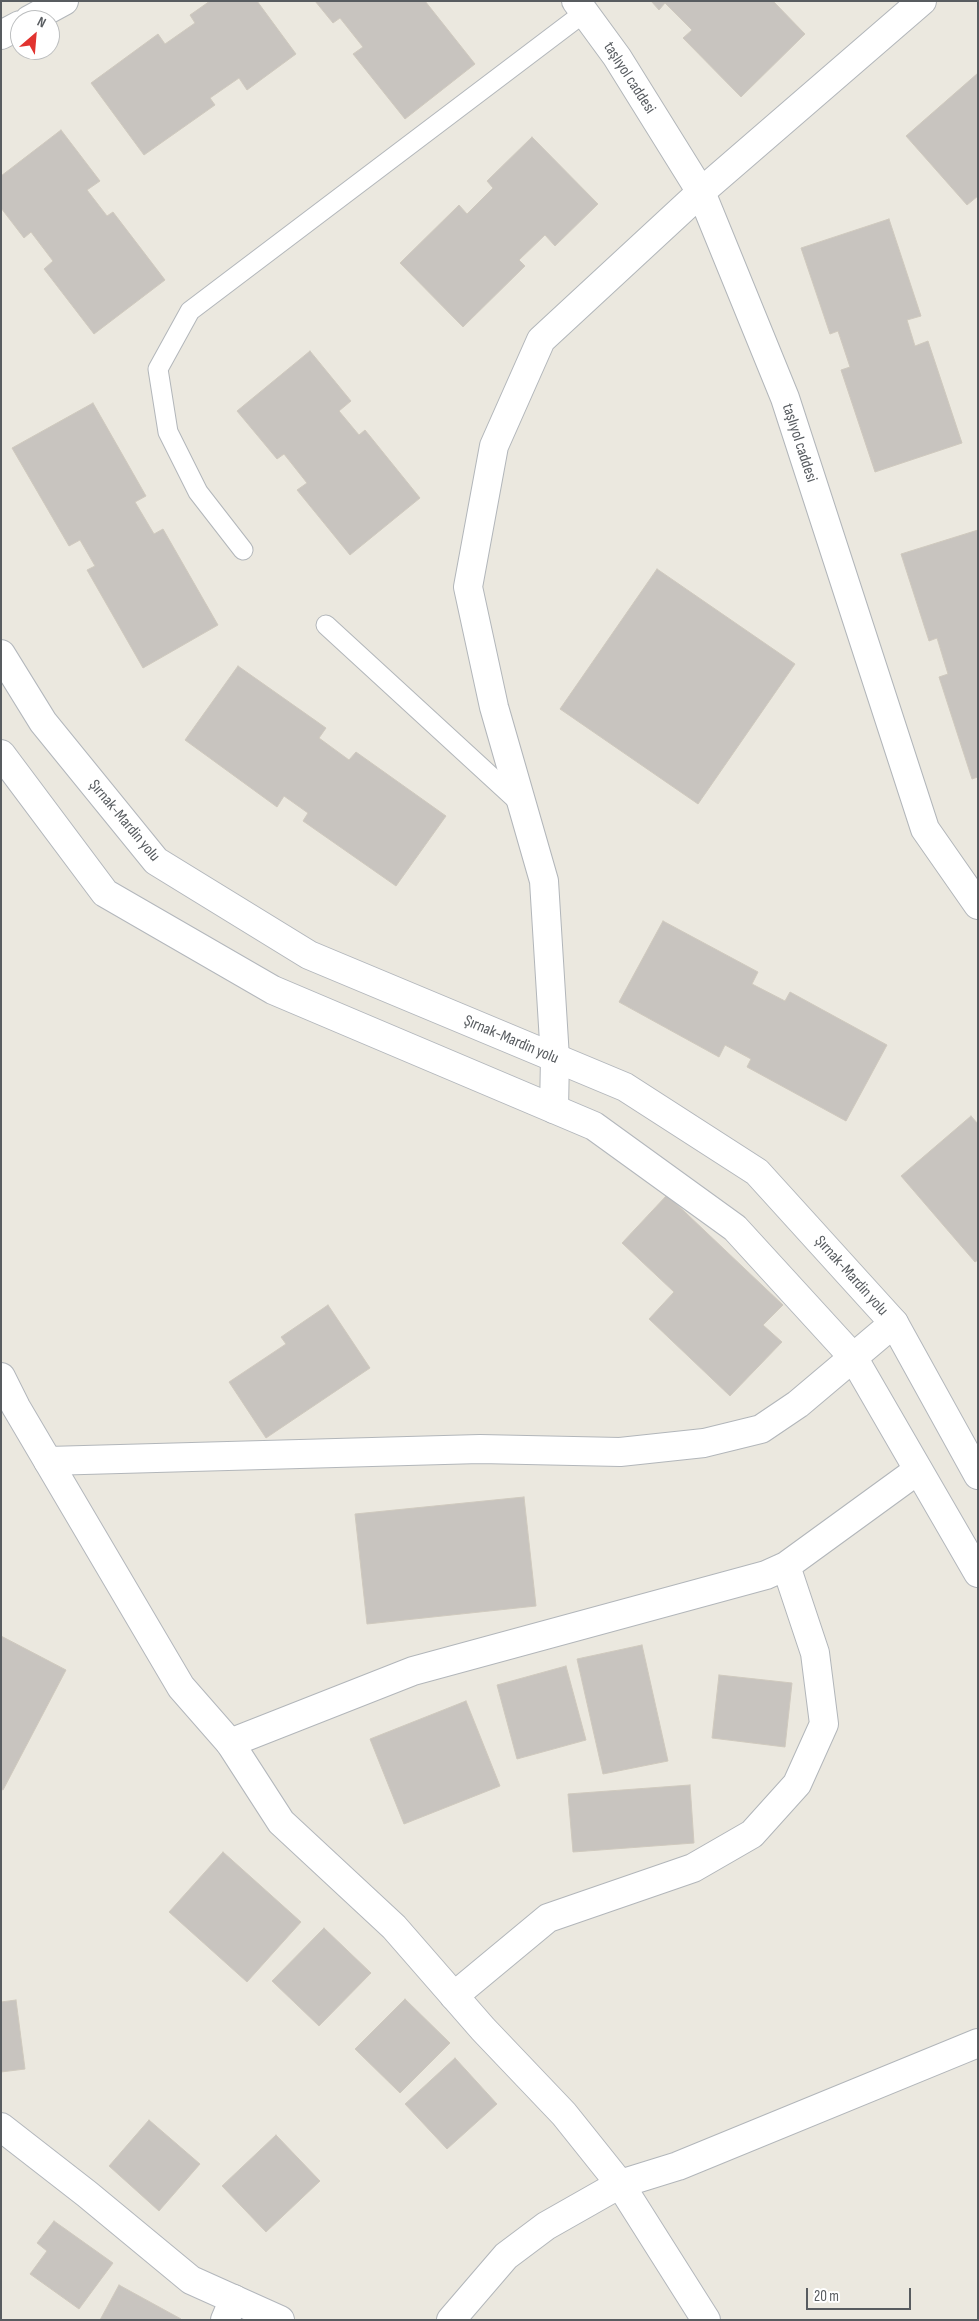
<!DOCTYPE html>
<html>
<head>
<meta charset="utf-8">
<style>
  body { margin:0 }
  #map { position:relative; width:979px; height:2321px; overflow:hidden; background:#ebe8df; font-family:"Sofia Sans Condensed",sans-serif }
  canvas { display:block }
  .frame { position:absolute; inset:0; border:2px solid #585c60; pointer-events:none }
  .north { position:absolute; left:10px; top:10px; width:50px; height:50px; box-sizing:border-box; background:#fff; border:1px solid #bcbebf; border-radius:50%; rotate:27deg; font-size:14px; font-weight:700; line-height:20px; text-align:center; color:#585c60 }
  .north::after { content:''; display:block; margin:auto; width:18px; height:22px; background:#e1332f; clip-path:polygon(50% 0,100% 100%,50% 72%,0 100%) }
  .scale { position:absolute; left:806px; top:2288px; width:105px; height:22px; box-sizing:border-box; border:2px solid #585c60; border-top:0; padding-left:6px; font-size:15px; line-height:18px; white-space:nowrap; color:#585c60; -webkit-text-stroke:4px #fff; paint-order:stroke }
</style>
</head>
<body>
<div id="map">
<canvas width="979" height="2321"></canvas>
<div class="frame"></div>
<div class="north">N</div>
<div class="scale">20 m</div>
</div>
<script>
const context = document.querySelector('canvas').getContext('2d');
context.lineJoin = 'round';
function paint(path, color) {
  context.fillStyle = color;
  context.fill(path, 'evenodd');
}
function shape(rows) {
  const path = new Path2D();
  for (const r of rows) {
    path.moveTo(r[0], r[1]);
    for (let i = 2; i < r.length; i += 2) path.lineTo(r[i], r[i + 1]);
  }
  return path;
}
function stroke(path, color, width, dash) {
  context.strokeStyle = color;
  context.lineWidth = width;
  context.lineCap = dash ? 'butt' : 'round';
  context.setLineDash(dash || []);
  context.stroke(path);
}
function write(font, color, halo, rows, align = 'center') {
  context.font = font + ' "Sofia Sans Condensed",sans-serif';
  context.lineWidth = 4;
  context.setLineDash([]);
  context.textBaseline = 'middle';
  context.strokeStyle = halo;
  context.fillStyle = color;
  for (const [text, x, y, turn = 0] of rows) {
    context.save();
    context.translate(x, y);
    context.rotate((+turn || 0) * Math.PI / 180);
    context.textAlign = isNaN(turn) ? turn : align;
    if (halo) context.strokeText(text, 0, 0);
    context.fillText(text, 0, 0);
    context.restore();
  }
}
const building = shape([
  [210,1,257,1,296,54,247,90,239,78,210,98,215,105,144,155,91,83,158,34,165,44,195,23,190,15,210,1],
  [315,1,425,1,475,64,405,119,353,54,363,47,340,18,333,23,315,1],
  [651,1,773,1,805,34,741,97,683,38,692,30,665,3,659,10,651,1],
  [978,73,978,196,967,205,906,136,978,73],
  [61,130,100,181,87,190,107,216,113,212,165,280,94,334,44,269,53,261,31,232,24,238,1,208,1,176,61,130],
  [532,137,598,204,555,246,545,235,519,260,525,266,463,327,400,263,459,205,467,214,493,188,487,181,532,137],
  [889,219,921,316,907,320,915,346,928,341,962,443,875,472,841,370,850,367,838,331,830,334,801,248,889,219],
  [310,351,351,401,339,411,359,435,365,430,420,498,350,555,297,490,307,483,284,454,277,459,237,411,310,351],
  [93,403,146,496,135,502,154,534,163,529,218,625,143,668,87,570,95,566,80,540,69,546,12,448,93,403],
  [978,530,978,777,972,779,939,677,948,674,937,638,929,641,901,554,978,530],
  [657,569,795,664,698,804,560,709,657,569],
  [238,666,326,728,319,738,349,760,356,752,446,816,396,886,303,821,308,813,284,796,277,807,185,740,238,666],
  [663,921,758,972,752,984,785,1001,790,992,887,1045,846,1121,747,1067,751,1059,725,1045,719,1057,619,1002,663,921],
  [971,1116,978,1124,978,1260,975,1262,901,1176,971,1116],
  [667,1195,783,1305,763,1325,782,1342,730,1396,649,1319,674,1292,622,1243,667,1195],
  [328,1305,370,1368,266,1438,229,1382,286,1344,281,1337,328,1305],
  [524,1497,536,1606,367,1624,355,1514,524,1497],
  [1,1636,66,1670,3,1790,1,1789,1,1636],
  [642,1645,668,1761,603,1774,577,1659,642,1645],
  [566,1666,586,1740,517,1759,497,1685,566,1666],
  [719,1675,792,1683,785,1747,712,1738,719,1675],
  [466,1701,500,1786,404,1824,370,1739,466,1701],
  [690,1785,694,1843,573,1852,568,1794,690,1785],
  [223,1852,301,1922,247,1982,169,1912,223,1852],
  [324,1928,371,1973,319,2026,272,1981,324,1928],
  [405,1999,450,2043,400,2093,355,2049,405,1999],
  [16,2000,25,2069,1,2072,1,2002,16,2000],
  [455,2058,497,2104,447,2149,405,2104,455,2058],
  [149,2120,200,2164,159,2211,109,2166,149,2120],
  [276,2135,320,2181,266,2232,222,2186,276,2135],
  [54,2221,113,2263,79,2309,30,2274,47,2251,37,2243,54,2221],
  [119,2285,181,2319,180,2320,100,2320,119,2285]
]);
const lane = shape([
  [243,550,198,492,168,432,158,369,190,311,585,12],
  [326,625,521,804]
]);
const street = shape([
  [576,1,617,57,701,192,785,398,925,829,978,905],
  [29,20,64,1],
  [1,35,20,25],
  [554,1109,555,1058,544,881,494,707,468,587,494,446,541,340,701,192,922,1],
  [48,1461,480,1449,620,1452,704,1443,761,1429,798,1404,894,1323],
  [230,1743,413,1671,766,1575,786,1566,918,1470],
  [454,1996,548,1918,693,1868,752,1834,797,1784,824,1724,815,1653,786,1566],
  [225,2320,234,2299],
  [451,2320,506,2256,546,2226,620,2184,678,2166,978,2043]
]);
const secondary = shape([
  [1,654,43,722,156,861,309,955,625,1087,757,1172,894,1323,978,1475],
  [1,754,105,893,273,990,594,1126,735,1228,853,1357,978,1573],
  [1,1377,16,1407,181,1687,230,1743,281,1822,394,1927,483,2029,564,2114,620,2184,706,2320],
  [1,2127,87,2194,191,2280,280,2320]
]);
const streetNames = [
  ["taşlıyol caddesi",629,78,57],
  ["taşlıyol caddesi",799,443,72],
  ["Şırnak-Mardin yolu",124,821,50],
  ["Şırnak-Mardin yolu",511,1040,23],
  ["Şırnak-Mardin yolu",851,1276,48]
];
paint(building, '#c8c4bf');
stroke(building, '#cfc9be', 1);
stroke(lane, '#b2b6ba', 21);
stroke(street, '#b2b6ba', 30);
stroke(secondary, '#b3b7bc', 30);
stroke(lane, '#fff', 19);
stroke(street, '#fff', 28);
stroke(secondary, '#fff', 28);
write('16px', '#585c60', '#fff', streetNames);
</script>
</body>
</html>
